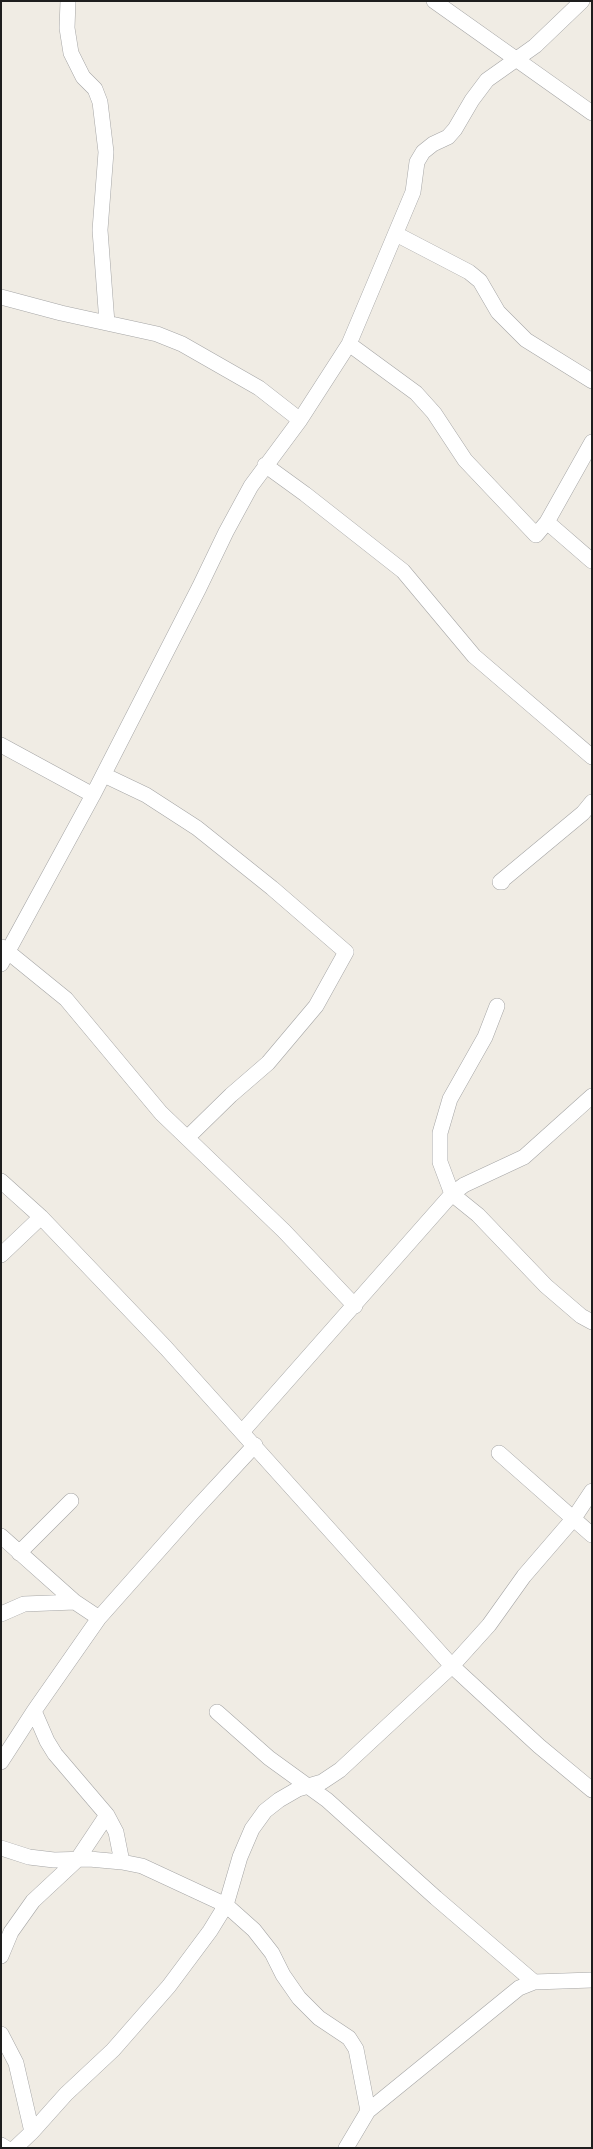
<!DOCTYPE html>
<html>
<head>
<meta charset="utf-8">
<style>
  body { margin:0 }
  #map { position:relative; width:593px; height:2149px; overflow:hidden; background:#f0ece4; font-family:Figtree,sans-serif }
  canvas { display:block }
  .frame { position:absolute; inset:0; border:2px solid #1e1e1e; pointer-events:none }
</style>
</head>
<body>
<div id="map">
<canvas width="593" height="2149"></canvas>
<div class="frame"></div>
</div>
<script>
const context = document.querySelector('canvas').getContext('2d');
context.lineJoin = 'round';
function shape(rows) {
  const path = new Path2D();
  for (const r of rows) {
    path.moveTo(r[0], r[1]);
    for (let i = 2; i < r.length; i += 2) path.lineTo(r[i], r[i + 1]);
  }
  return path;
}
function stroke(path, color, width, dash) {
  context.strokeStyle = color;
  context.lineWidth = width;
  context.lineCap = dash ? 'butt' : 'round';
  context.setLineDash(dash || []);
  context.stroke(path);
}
const street = shape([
  [68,1,67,28,71,53,83,77,95,89,100,102,106,152,100,230,107,323],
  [434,1,592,113],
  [396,234,469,272,480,281,498,312,526,340,592,381],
  [1,297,61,313,157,334,182,344,259,388,300,420],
  [349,344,416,393,434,413,465,460,536,535,547,522,592,442],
  [265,465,305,494,403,571,474,656,592,757],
  [547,522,592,561],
  [1,745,93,795],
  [104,775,146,795,197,828,272,888,346,952,316,1006,268,1063,231,1095,187,1138],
  [502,882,500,882,583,813,592,802],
  [2,947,66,999,161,1113,284,1231,355,1306],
  [1,964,93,795,199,588,226,532,251,486,300,420,349,344,413,192,417,162,423,152,433,144,448,137,455,129,472,100,487,80,535,46,582,1],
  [497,1006,485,1037,450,1099,440,1133,440,1162,452,1194,478,1215,546,1286,581,1316,592,1322],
  [1,1181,41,1217,166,1348,452,1666,539,1746,592,1790],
  [1,1255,41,1217],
  [242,1432,452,1194,464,1185,524,1157,592,1096],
  [499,1453,592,1535],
  [1,1536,75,1602,99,1618],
  [19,1553,71,1501],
  [1,1614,24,1604,75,1602],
  [34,1711,47,1741,55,1754,107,1815,116,1832,122,1862],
  [217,1712,269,1758,327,1800,436,1898,534,1982],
  [1,1762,34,1711,99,1618,193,1512,255,1445],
  [1,1848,29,1857,54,1860,89,1859,122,1862,142,1866,226,1905,254,1930,272,1953,283,1975,299,1998,319,2018,349,2038,356,2049,368,2111],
  [1,1956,11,1932,33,1901,77,1860,107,1815],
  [1,2034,16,2063,32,2132],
  [1,2145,6,2148],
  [15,2148,32,2132,66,2094,113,2050,169,1986,210,1931,226,1905,240,1857,252,1829,265,1811,279,1800,298,1789,322,1782,340,1770,452,1666,489,1625,524,1576,574,1518,592,1491],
  [346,2148,368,2111,519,1988,534,1982,592,1980]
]);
stroke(street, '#a5a5a5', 16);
stroke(street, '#fff', 15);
</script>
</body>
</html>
